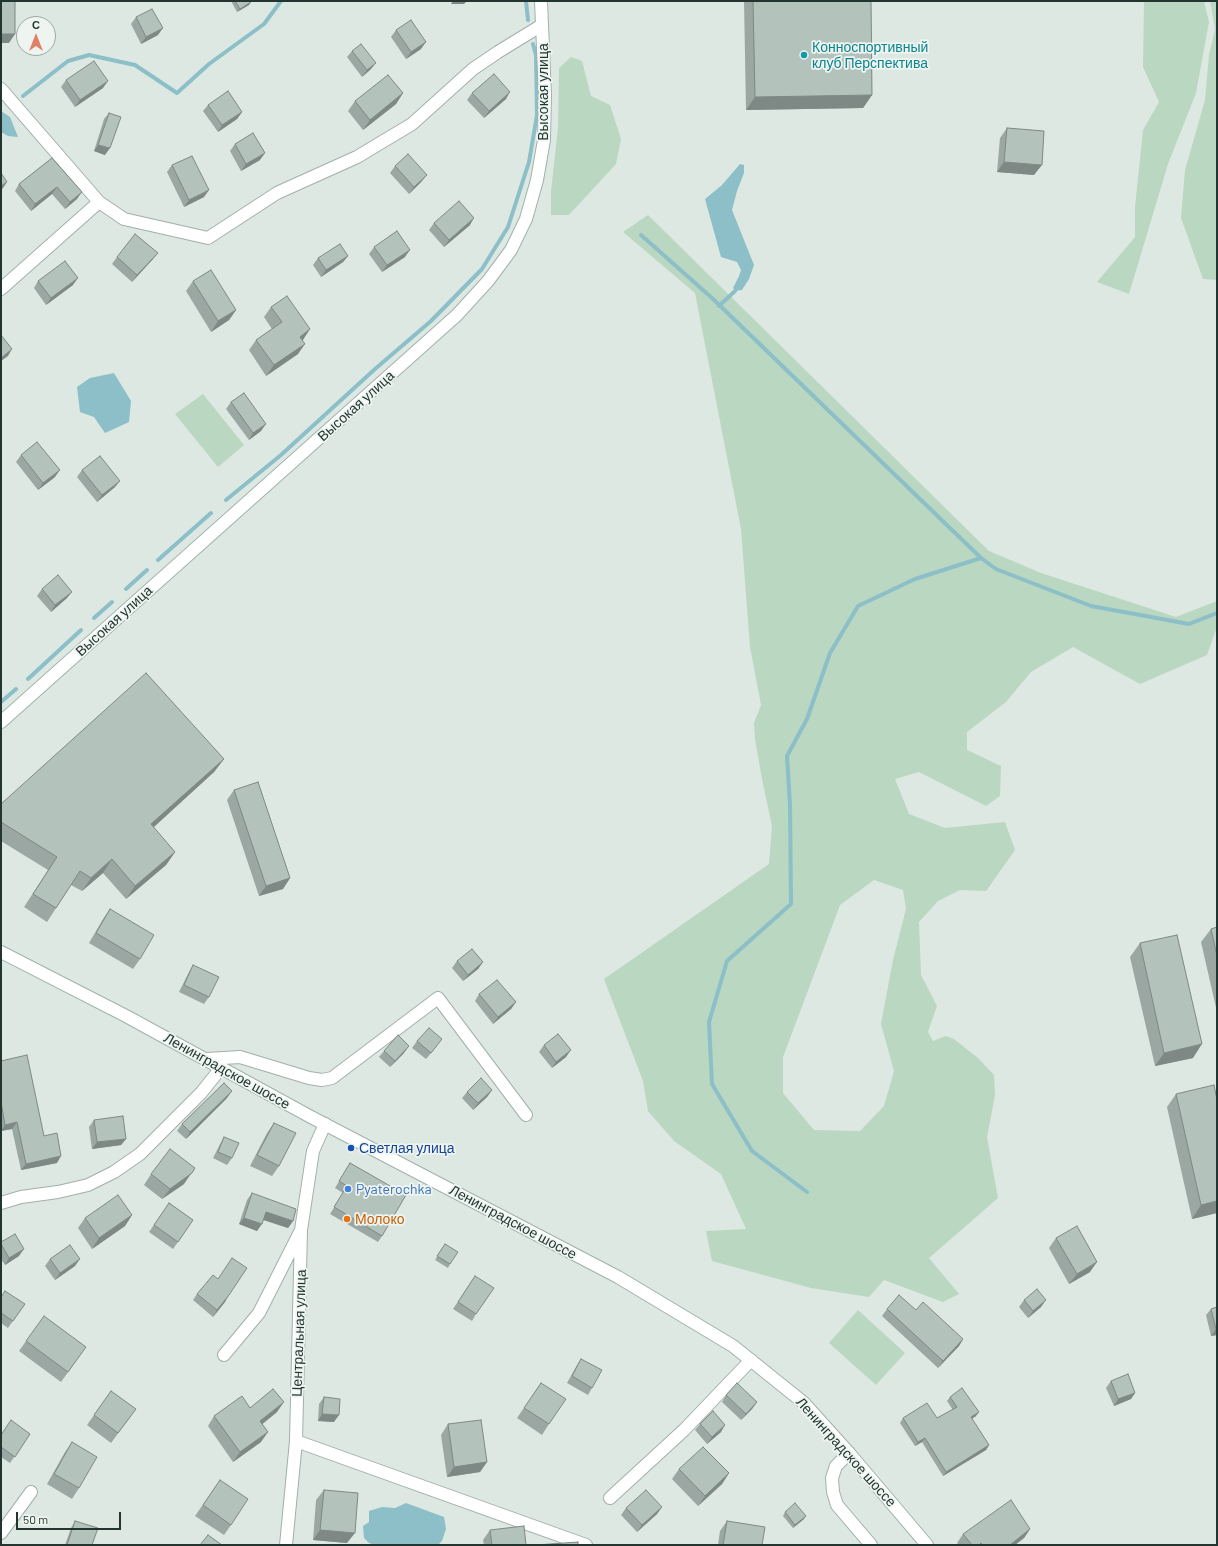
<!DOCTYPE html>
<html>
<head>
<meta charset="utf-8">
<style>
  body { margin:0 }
  #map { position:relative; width:1218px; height:1546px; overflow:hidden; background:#dee8e3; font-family:Barlow,sans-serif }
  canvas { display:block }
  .frame { position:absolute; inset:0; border:2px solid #223530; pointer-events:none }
  .north { position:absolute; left:16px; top:16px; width:40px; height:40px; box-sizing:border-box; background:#eef5f1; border:1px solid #9ca8a4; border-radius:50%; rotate:0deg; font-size:11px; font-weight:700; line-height:16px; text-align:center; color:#223530 }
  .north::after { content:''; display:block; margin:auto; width:14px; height:18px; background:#e08064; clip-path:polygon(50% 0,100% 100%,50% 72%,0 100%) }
  .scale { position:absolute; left:16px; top:1512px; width:105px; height:18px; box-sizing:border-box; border:2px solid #223530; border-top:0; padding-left:5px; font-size:12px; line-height:14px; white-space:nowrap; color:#223530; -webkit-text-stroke:3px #eef5f1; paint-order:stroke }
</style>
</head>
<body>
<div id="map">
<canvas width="1218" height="1546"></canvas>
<div class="frame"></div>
<div class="north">С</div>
<div class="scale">50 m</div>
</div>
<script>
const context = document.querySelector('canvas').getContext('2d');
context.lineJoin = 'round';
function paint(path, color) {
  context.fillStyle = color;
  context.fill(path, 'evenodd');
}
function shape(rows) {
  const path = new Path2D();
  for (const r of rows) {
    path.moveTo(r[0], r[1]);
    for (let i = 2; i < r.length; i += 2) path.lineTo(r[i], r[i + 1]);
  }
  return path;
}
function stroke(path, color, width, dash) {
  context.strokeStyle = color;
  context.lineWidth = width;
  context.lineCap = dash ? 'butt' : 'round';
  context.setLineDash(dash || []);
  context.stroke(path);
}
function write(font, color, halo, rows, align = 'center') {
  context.font = font + ' Barlow,sans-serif';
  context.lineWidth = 3.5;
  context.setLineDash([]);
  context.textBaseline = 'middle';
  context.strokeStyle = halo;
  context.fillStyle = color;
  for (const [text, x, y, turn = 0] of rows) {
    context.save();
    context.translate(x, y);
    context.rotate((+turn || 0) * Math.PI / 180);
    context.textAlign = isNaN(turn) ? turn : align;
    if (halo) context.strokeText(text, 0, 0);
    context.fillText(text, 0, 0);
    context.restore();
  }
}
const green = shape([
  [1144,1,1204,1,1209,22,1196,93,1168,164,1129,294,1097,282,1135,237,1135,207,1143,130,1159,102,1143,67],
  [1210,1,1217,1,1217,280,1203,279,1181,218,1185,170,1205,100,1209,55,1215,29],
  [571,57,582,61,591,96,610,105,621,139,616,164,569,215,551,215,551,191,558,128,559,68],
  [648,215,989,551,1041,573,1176,617,1217,601,1217,627,1207,655,1140,684,1073,647,1031,672,1006,702,967,732,967,750,1001,766,1000,796,986,806,919,772,895,779,909,814,945,828,1005,822,1015,850,986,891,960,890,938,901,919,922,921,975,937,1006,928,1032,933,1041,946,1036,954,1039,978,1058,994,1075,995,1095,987,1137,998,1198,929,1258,959,1294,943,1302,884,1280,869,1297,811,1288,712,1261,706,1231,746,1229,721,1174,674,1141,648,1111,643,1081,604,979,769,864,772,826,762,779,755,739,754,723,761,705,750,647,741,529,695,293,623,232],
  [874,880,903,890,906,909,893,960,881,1024,894,1071,884,1106,860,1131,814,1130,783,1093,783,1057,840,905],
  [203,394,244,445,218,467,175,414],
  [858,1310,905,1353,876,1385,829,1343]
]);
const water = shape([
  [1,111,10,117,18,137,8,136,1,132],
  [740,164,744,165,744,173,737,191,732,210,754,265,749,279,742,290,735,291,733,288,739,276,741,270,737,262,721,257,705,199,722,185],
  [114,373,131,401,129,422,105,433,94,417,80,412,77,387,90,378],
  [406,1503,444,1517,446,1529,442,1541,438,1545,375,1545,369,1543,364,1538,363,1526,369,1522,369,1511,382,1507,395,1508]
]);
const stream = shape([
  [526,1,528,20],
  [23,96,68,61,89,55,135,65,177,93,209,64,264,24,281,1],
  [641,235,712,298,981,558,996,569,1091,606,1189,624,1217,613],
  [719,306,735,291],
  [226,500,281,455,375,369,431,321,482,269,508,227,529,162,537,115,536,55,533,44],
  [158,560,211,513],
  [126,589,147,570],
  [94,618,112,602],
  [28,679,81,630],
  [1,702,16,689],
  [807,1192,752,1151,712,1084,709,1022,727,961,791,904,790,805,787,756,807,719,830,653,858,606,915,579,981,558]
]);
const street = shape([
  [1,89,99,202,124,219,208,238,277,193,357,157,412,124,473,69,498,52,542,25],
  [1,289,99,202],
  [207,1059,240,1057,309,1078,322,1080,332,1078,438,998,526,1115],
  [1,1203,21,1197,58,1192,88,1185,114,1172,140,1154,201,1093,221,1068],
  [224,1355,259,1313,300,1232],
  [296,1441,586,1545],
  [849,1453,836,1466,832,1478,833,1492,837,1505,871,1545],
  [610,1498,684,1430,751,1360],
  [1,1533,31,1492],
  [286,1545,296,1441,301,1230,313,1151,325,1124]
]);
const secondary = shape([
  [1,722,457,315,488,281,511,250,526,219,537,180,544,140,545,95,541,1],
  [1,952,126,1016,311,1117,618,1277,733,1346,804,1403,849,1453,927,1545]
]);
const wall = shape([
  [231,1,251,1,249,5,237,12],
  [744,1,871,1,872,95,863,108,746,110],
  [136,17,158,35,141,44,131,24],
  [396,30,421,49,406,59,391,37],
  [352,51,371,69,362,77,347,57],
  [66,80,103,88,75,107,61,87],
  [403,93,396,104,363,130,348,111,355,101],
  [472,93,506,99,484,118,467,100],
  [208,105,242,112,237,119,218,132,203,111],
  [109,113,105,155,94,151,104,119],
  [1007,128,1034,175,997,172,1000,138],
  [235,144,260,160,241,171,230,151],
  [52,158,77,199,65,209,52,194,31,211,15,191,19,184],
  [172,165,204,197,184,207,167,172],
  [395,166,422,181,409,194,390,173],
  [434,223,470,225,444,247,429,230],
  [374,247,405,257,382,272,369,254],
  [348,256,343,262,321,277,313,265,318,258],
  [117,257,153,259,132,282,112,264],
  [38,281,73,285,46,305,34,288],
  [193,281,236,310,229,320,211,332,186,291],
  [271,307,310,329,302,340,298,354,266,376,249,350,256,340,272,329,264,317],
  [231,402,261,431,249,440,226,409],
  [21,455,55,477,38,490,16,462],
  [82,470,115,487,97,502,77,477],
  [42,589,67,598,51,612,37,596],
  [224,759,214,772,153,827,175,852,166,865,126,899,103,873,82,891,71,885,47,922,24,907,48,870,1,841,1,804],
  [234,790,290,878,283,889,259,896,227,800],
  [110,909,140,959,133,969,89,943,103,919],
  [1217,927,1217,1012,1201,942,1211,929],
  [1140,943,1193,1058,1155,1066,1130,957],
  [457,961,483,962,478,969,463,981,452,968],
  [193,965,209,997,204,1004,179,992,189,972],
  [479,994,516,1002,511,1009,493,1024,475,1001],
  [417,1041,437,1046,426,1059,412,1048],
  [544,1045,566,1057,552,1068,539,1052],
  [384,1051,404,1053,390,1067,379,1057],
  [1,1061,44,1136,57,1163,21,1170,12,1129,1,1131],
  [492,1090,487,1097,473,1110,462,1098,467,1092],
  [1176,1094,1217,1213,1192,1219,1167,1107],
  [227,1098,186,1139,177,1131,182,1124],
  [94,1120,126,1139,121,1145,92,1149,89,1127],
  [274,1123,279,1166,272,1176,250,1166,267,1133],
  [224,1137,232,1158,227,1165,213,1158,220,1144],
  [350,1163,382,1236,378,1242,330,1214,343,1193,335,1188],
  [151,1174,184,1184,162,1199,144,1185],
  [252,1193,293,1221,288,1228,263,1220,257,1231,239,1224,247,1200],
  [169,1203,193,1220,173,1249,149,1232],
  [132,1215,125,1226,92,1249,78,1228,85,1218],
  [1056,1238,1090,1272,1069,1284,1049,1248],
  [1,1242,19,1256,5,1265,1,1259],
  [442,1248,450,1264,448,1268,435,1260],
  [50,1259,75,1266,55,1280,45,1266],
  [475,1276,476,1314,472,1321,453,1309],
  [218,1279,225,1302,213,1317,193,1300,197,1294],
  [1,1297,25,1304,8,1328,1,1323],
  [1024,1300,1041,1307,1028,1318,1019,1307],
  [1217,1307,1217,1335,1211,1336,1206,1315,1211,1309],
  [887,1309,916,1310,963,1339,959,1346,938,1368,882,1316],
  [26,1341,86,1347,61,1382,19,1351],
  [581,1359,592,1388,588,1395,567,1383,577,1365],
  [1111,1381,1135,1393,1131,1399,1114,1406,1106,1388],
  [541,1383,549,1424,542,1435,517,1418],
  [111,1391,136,1409,111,1443,87,1425],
  [726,1395,757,1402,752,1409,741,1420,722,1402],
  [324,1397,334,1422,318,1421,319,1404],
  [950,1397,976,1416,972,1419,989,1445,986,1450,943,1476,922,1442,915,1446,900,1423,903,1418,937,1418,953,1410,947,1401],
  [250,1408,277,1412,262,1424,261,1442,233,1462,208,1426,214,1416],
  [448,1424,487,1462,480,1472,447,1477,441,1435],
  [700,1424,721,1432,707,1444,695,1430],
  [30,1434,10,1463,1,1457,1,1435],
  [72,1442,79,1488,72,1499,47,1484,65,1452],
  [679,1469,729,1473,722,1484,698,1506,672,1479],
  [220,1480,231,1525,224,1535,195,1516],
  [324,1490,347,1543,313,1540,316,1500],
  [662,1507,657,1514,637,1532,621,1515,626,1508],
  [785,1512,804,1519,793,1528,783,1516],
  [75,1521,92,1545,65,1545,71,1528],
  [727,1521,762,1545,718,1545,720,1531],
  [1030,1529,1024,1538,1015,1545,959,1545,957,1543,963,1534],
  [490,1530,526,1545,484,1545,483,1540]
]);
const shadedWall = shape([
  [453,1,467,1,464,4,451,4],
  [251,2,249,5,237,12,240,9],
  [163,28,158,35,141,44,146,37],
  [1,34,15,34,9,43,1,43],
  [426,42,421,49,406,59,411,52],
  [376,63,371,69,362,77,367,70],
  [108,81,103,88,75,107,80,100],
  [510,92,506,99,484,118,489,111],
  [403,93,396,104,363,130,370,120],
  [872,95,863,108,746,110,755,97],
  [242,112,237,119,218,132,222,125],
  [98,145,110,148,105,155,94,151],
  [265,153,260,160,241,171,246,164],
  [1004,162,1042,165,1034,175,997,172],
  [427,175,422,181,409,194,414,187],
  [7,182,1,191,1,186],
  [57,187,52,194,31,211,35,204],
  [209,190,204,197,184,207,189,200],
  [82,192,77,199,65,209,70,202],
  [474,218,470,225,444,247,449,240],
  [410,250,405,257,382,272,387,265],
  [158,253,153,259,132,282,137,275],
  [348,256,343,262,321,277,326,270],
  [78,278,73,285,46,305,51,298],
  [236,310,229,320,211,332,218,321],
  [310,329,303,340,293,347,300,337],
  [305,344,298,354,266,376,274,365],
  [12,349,8,356,1,361,1,358],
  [266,424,261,431,249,440,253,433],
  [60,470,55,477,38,490,43,483],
  [120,481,115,487,97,502,102,495],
  [72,592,67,598,51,612,55,605],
  [224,759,214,772,142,838,151,824],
  [175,852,166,865,126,899,135,886],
  [112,859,103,873,82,891,91,878],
  [290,878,283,889,259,896,266,886],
  [483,962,478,969,463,981,468,975],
  [516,1002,511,1009,493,1024,498,1017],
  [1202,1044,1193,1058,1155,1066,1164,1053],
  [409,1046,404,1053,390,1067,395,1061],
  [571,1050,566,1057,552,1068,556,1062],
  [492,1090,487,1097,473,1110,478,1103],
  [232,1091,227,1098,186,1139,190,1132],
  [17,1122,12,1129,1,1131,5,1125],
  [126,1139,121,1145,92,1149,97,1142],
  [61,1156,57,1163,21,1170,26,1164],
  [195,1168,184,1184,162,1199,170,1189],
  [1217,1201,1217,1213,1192,1219,1201,1205],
  [266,1212,293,1221,288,1228,261,1219],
  [132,1215,125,1226,92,1249,99,1238],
  [244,1218,262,1224,257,1231,239,1224],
  [24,1249,19,1256,5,1265,9,1258],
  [80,1259,75,1266,55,1280,60,1273],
  [1097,1262,1090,1272,1069,1284,1077,1274],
  [229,1295,225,1302,213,1317,217,1310],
  [1046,1300,1041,1307,1028,1318,1033,1311],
  [1216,1329,1217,1329,1217,1335,1211,1336],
  [963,1339,959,1346,938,1368,943,1361],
  [1135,1393,1131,1399,1114,1406,1118,1399],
  [284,1402,277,1412,254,1431,260,1421],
  [757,1402,752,1409,741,1420,746,1414],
  [979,1412,976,1416,968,1421,971,1417],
  [322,1414,339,1415,334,1422,318,1421],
  [725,1425,721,1432,707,1444,712,1437],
  [268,1432,261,1442,233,1462,240,1452],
  [925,1438,922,1442,915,1446,918,1442],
  [989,1445,986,1450,943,1476,946,1472],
  [487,1462,480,1472,447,1477,454,1467],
  [729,1473,722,1484,698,1506,705,1496],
  [662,1507,657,1514,637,1532,642,1525],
  [806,1516,804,1519,793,1528,795,1525],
  [1030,1529,1024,1538,1015,1545,1010,1545],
  [320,1530,355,1533,347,1543,313,1540]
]);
const building = shape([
  [1,1,15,1,15,34,1,34,1,1],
  [235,1,251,1,251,2,240,9,235,1],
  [753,1,871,1,872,95,755,97,753,1],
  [152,9,163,28,146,37,136,17,152,9],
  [411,20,426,42,411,52,396,30,411,20],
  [361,44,376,63,367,70,352,51,361,44],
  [94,61,108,81,80,100,66,80,94,61],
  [494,74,510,92,489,111,472,93,494,74],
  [388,75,403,93,370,120,355,101,388,75],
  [228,91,242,112,222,125,208,105,228,91],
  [109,113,121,117,110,148,98,145,109,113],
  [1007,128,1044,131,1042,165,1004,162,1007,128],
  [253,133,265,153,246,164,235,144,253,133],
  [408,154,427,175,414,187,395,166,408,154],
  [192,156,209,190,189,200,172,165,192,156],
  [52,158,82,192,70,202,57,187,35,204,19,184,52,158],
  [1,173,7,182,1,186,1,173],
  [459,201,474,218,449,240,434,223,459,201],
  [397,231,410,250,387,265,374,247,397,231],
  [135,234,158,253,137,275,117,257,135,234],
  [340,244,348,256,326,270,318,258,340,244],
  [65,261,78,278,51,298,38,281,65,261],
  [211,270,236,310,218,321,193,281,211,270],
  [287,296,310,329,300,337,305,344,274,365,256,340,282,322,271,307,287,296],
  [1,335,12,349,1,358,1,335],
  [244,393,266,424,253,433,231,402,244,393],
  [37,442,60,470,43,483,21,455,37,442],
  [100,456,120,481,102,495,82,470,100,456],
  [58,575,72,592,55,605,42,589,58,575],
  [146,673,224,759,151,824,175,852,135,886,112,859,91,878,80,871,56,908,33,894,57,857,1,822,1,804,146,673],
  [258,782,290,878,266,886,234,790,258,782],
  [110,909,154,935,140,959,96,933,110,909],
  [1217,927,1217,956,1211,929,1217,927],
  [1177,935,1202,1044,1164,1053,1140,943,1177,935],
  [472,949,483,962,468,975,457,961,472,949],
  [193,965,219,977,209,997,184,985,193,965],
  [497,980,516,1002,498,1017,479,994,497,980],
  [429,1028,442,1039,431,1053,417,1041,429,1028],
  [558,1034,571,1050,556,1062,544,1045,558,1034],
  [398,1035,409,1046,395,1061,384,1051,398,1035],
  [27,1055,44,1136,57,1133,61,1156,26,1164,17,1122,5,1125,1,1102,1,1061,27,1055],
  [481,1078,492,1090,478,1103,467,1092,481,1078],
  [224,1083,232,1091,190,1132,182,1124,224,1083],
  [1214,1085,1217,1100,1217,1201,1201,1205,1176,1094,1214,1085],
  [123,1116,126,1139,97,1142,94,1120,123,1116],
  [274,1123,296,1133,279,1166,257,1155,274,1123],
  [224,1137,239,1143,232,1158,218,1152,224,1137],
  [170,1149,195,1168,192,1173,170,1189,151,1174,170,1149],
  [350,1163,406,1195,382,1236,334,1207,347,1186,339,1181,350,1163],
  [252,1193,296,1209,293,1221,266,1212,262,1224,244,1218,252,1193],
  [118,1195,132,1215,99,1238,85,1218,118,1195],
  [169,1203,193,1220,178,1242,154,1225,169,1203],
  [1077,1226,1097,1262,1077,1274,1056,1238,1077,1226],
  [15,1234,24,1249,9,1258,1,1244,1,1242,15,1234],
  [445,1244,458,1252,450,1264,437,1256,445,1244],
  [70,1245,80,1259,60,1273,50,1259,70,1245],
  [232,1258,247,1268,229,1295,217,1310,197,1294,213,1275,218,1279,232,1258],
  [475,1276,494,1288,476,1314,458,1302,475,1276],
  [1037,1289,1046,1300,1033,1311,1024,1300,1037,1289],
  [5,1291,25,1304,13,1321,1,1313,1,1297,5,1291],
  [899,1295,916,1310,923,1302,963,1339,943,1361,887,1309,899,1295],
  [1217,1307,1217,1329,1216,1329,1211,1309,1217,1307],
  [44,1316,86,1347,68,1372,26,1341,44,1316],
  [581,1359,602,1370,592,1388,572,1376,581,1359],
  [1128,1374,1135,1393,1118,1399,1111,1381,1128,1374],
  [541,1383,566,1399,549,1424,524,1408,541,1383],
  [737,1383,757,1402,746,1414,726,1395,737,1383],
  [962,1388,979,1412,971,1417,989,1445,946,1472,925,1438,918,1442,903,1418,927,1403,937,1418,957,1407,950,1397,962,1388],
  [273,1389,284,1402,260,1421,268,1432,240,1452,214,1416,242,1396,250,1408,273,1389],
  [111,1391,136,1409,118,1433,94,1415,111,1391],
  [324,1397,340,1399,339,1415,322,1414,324,1397],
  [713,1411,725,1425,712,1437,700,1424,713,1411],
  [11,1420,30,1434,15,1457,1,1447,1,1435,11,1420],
  [481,1420,487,1462,454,1467,448,1424,481,1420],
  [72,1442,97,1457,79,1488,54,1474,72,1442],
  [703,1447,729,1473,705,1496,679,1469,703,1447],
  [220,1480,248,1499,231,1525,203,1505,220,1480],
  [324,1490,358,1493,355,1533,320,1530,324,1490],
  [646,1490,662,1507,642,1525,626,1508,646,1490],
  [1011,1500,1030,1529,1010,1545,982,1545,981,1543,979,1545,972,1545,963,1534,1011,1500],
  [795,1503,806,1516,795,1525,785,1512,795,1503],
  [75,1521,98,1528,92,1545,67,1545,75,1521],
  [727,1521,765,1527,762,1545,723,1545,727,1521],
  [524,1526,526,1545,492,1545,490,1530,524,1526],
  [208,1535,222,1545,200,1545,208,1535],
  [578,1542,578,1545,536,1545,578,1542]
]);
const markers = [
  [804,55,4,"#0f9aa8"],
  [351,1148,4,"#1a4fb4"],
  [348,1189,4,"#3f7fe0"],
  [347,1219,4,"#e8710a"]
];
const cultureNames = [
  ["Конноспортивный",812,47],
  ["клуб Перспектива",812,63]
];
const streetNames = [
  ["Высокая улица",543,92,-90],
  ["Высокая улица",356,406,-42],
  ["Высокая улица",114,621,-42],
  ["Ленинградское шоссе",227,1071,29],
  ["Ленинградское шоссе",513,1222,28],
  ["Центральная улица",299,1333,-88],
  ["Ленинградское шоссе",846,1452,48]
];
const transitNames = [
  ["Светлая улица",359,1148]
];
const shopNames = [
  ["Pyaterochka",356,1189]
];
const foodNames = [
  ["Молоко",355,1219]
];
paint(green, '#b9d7c1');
paint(water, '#8cbfc7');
stroke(stream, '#8cbfc7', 4);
stroke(street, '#a2afaa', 14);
stroke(secondary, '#9fb2ab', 14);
stroke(street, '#fff', 12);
stroke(secondary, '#fff', 12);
paint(wall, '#9ba7a2');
paint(shadedWall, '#7e8884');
paint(building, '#b4c2bc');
stroke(building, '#7e8884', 1);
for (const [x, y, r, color] of markers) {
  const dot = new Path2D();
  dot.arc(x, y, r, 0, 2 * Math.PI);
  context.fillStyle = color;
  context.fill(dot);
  stroke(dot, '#eef5f1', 1.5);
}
write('14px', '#0d838f', '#eef5f1', cultureNames, 'left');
write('14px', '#223530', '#eef5f1', streetNames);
write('14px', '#164399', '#eef5f1', transitNames, 'left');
write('14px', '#366cbe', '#eef5f1', shopNames, 'left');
write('14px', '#c56008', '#eef5f1', foodNames, 'left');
</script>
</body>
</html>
